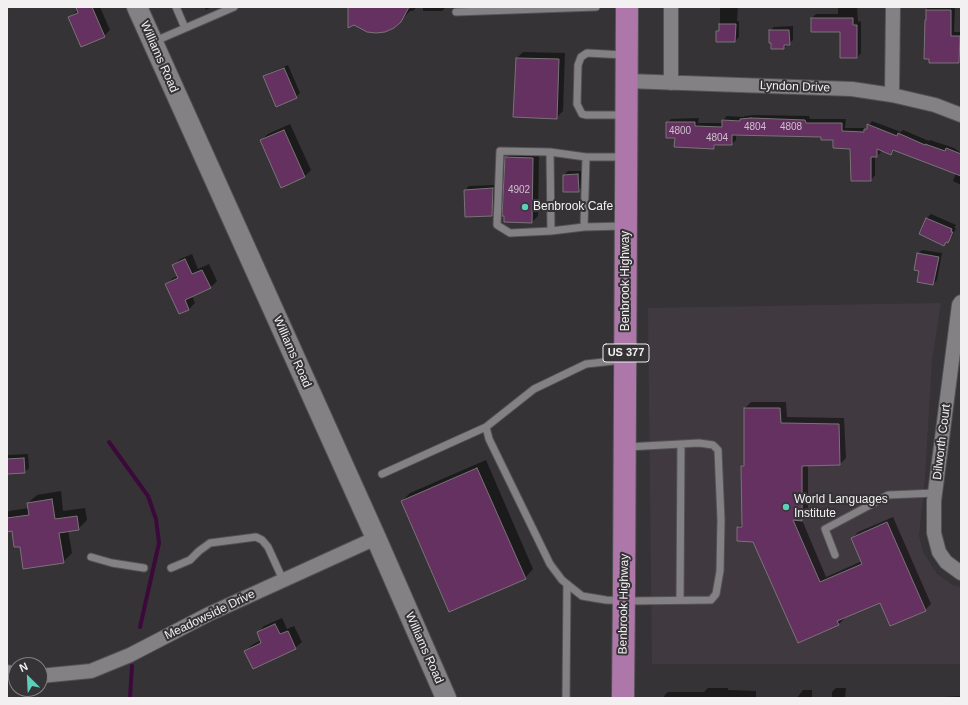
<!DOCTYPE html>
<html>
<head>
<meta charset="utf-8">
<style>
  body { margin:0 }
  #map { position:relative; width:968px; height:705px; overflow:hidden; background:#353335; font-family:Helvetica,sans-serif }
  canvas { display:block }
  .frame { position:absolute; inset:0; border:8px solid #f2f0f1; pointer-events:none }
  .north { position:absolute; left:8px; top:657px; width:40px; height:40px; box-sizing:border-box; background:#353335; border:1px solid #817f80; border-radius:50%; rotate:336deg; font-size:11px; font-weight:700; line-height:16px; text-align:center; color:#f2f0f1 }
  .north::after { content:''; display:block; margin:auto; width:14px; height:18px; background:#5cceba; clip-path:polygon(50% 0,100% 100%,50% 72%,0 100%) }
</style>
</head>
<body>
<div id="map">
<canvas width="968" height="705"></canvas>
<div class="frame"></div>
<div class="north">N</div>
</div>
<script>
const context = document.querySelector('canvas').getContext('2d');
context.lineJoin = 'round';
function paint(path, color) {
  context.fillStyle = color;
  context.fill(path, 'evenodd');
}
function shape(rows) {
  const path = new Path2D();
  for (const r of rows) {
    path.moveTo(r[0], r[1]);
    for (let i = 2; i < r.length; i += 2) path.lineTo(r[i], r[i + 1]);
  }
  return path;
}
function stroke(path, color, width, dash) {
  context.strokeStyle = color;
  context.lineWidth = width;
  context.lineCap = dash ? 'butt' : 'round';
  context.setLineDash(dash || []);
  context.stroke(path);
}
function write(font, color, halo, rows, align = 'center') {
  context.font = font + ' Helvetica,sans-serif';
  context.lineWidth = 4;
  context.setLineDash([]);
  context.textBaseline = 'middle';
  context.strokeStyle = halo;
  context.fillStyle = color;
  for (const [text, x, y, turn = 0] of rows) {
    context.save();
    context.translate(x, y);
    context.rotate((+turn || 0) * Math.PI / 180);
    context.textAlign = isNaN(turn) ? turn : align;
    if (halo) context.strokeText(text, 0, 0);
    context.fillText(text, 0, 0);
    context.restore();
  }
}
const built = shape([
  [941,303,932,360,925,478,919,536,923,552,937,574,954,586,961,587,961,664,652,664,648,308]
]);
const shadow = shape([
  [77,7,100,7,110,30,104,36,69,18,78,10],
  [204,7,212,7,206,10],
  [349,7,417,7,413,11,410,11,400,21],
  [423,7,446,7,442,11,423,11],
  [720,7,738,7,737,21,739,21,739,37,735,41,717,32,720,30],
  [838,7,857,7,858,21,861,22,861,53,857,58,841,31,812,18,816,14,838,14],
  [927,7,955,7,954,32,961,32,961,62,930,62,926,20,927,18],
  [793,26,793,40,784,48,770,31,774,27],
  [523,52,565,53,563,111,556,118,517,58],
  [288,65,300,93,296,97,265,77,269,73],
  [755,115,809,116,810,119,846,119,845,128,867,128,872,121,901,132,903,130,929,141,930,140,954,148,961,153,961,185,953,181,956,173,895,150,891,154,881,150,881,152,877,156,875,156,875,175,871,180,851,148,834,140,822,136,736,134,736,140,732,144,718,144,714,148,676,146,676,138,667,123,671,119,699,118,698,123,723,123,723,120,727,116,744,117,745,116],
  [290,124,311,170,305,176,282,187,261,140,268,134],
  [512,151,539,152,538,216,532,222,506,158],
  [568,171,582,171,582,187,578,191,564,175],
  [497,185,496,211,492,215,465,190,469,186],
  [931,214,956,225,954,228,956,228,952,237,944,244,920,234,927,218],
  [922,250,942,253,937,280,933,284,920,271,918,254],
  [192,254,198,269,209,264,217,281,211,287,192,296,195,303,189,309,180,313,167,284,173,278,178,276,174,265,180,259],
  [184,295,189,308,187,308],
  [751,402,786,402,787,417,844,418,846,458,840,464,808,465,808,514,802,520,826,577,862,561,852,538,858,532,893,517,931,604,925,610,880,601,844,617,845,618,839,624,738,527,743,523,742,466,745,463,745,408],
  [28,454,29,468,25,472,7,473,7,456,8,455],
  [486,460,533,569,525,578,402,501,410,493],
  [61,491,63,511,85,508,87,520,78,529,68,530,72,553,63,562,21,545,13,530,7,531,7,513,9,511,29,508,28,503,37,495],
  [282,618,287,629,294,626,302,642,295,648,245,651,252,645,261,640,258,633,264,626],
  [708,688,728,688,728,690,756,691,756,698,664,698,664,696,668,692,704,692],
  [836,688,846,688,845,698,797,698,803,690,812,690,812,697,832,698,832,692],
  [961,695,961,698,925,698,960,696]
]);
const stream = shape([
  [109,442,148,496,156,519,159,543,140,627],
  [130,698,132,666]
]);
const building = shape([
  [76,7,92,7,105,37,81,47,68,17,78,13,76,7],
  [348,7,409,7,401,22,394,28,385,32,376,33,367,32,354,25,348,28,348,7],
  [926,10,951,10,951,36,960,36,959,63,929,63,929,59,924,59,925,20,926,20,926,10],
  [811,18,853,18,853,25,857,25,857,58,840,58,840,32,811,32,811,18],
  [719,24,736,24,735,42,716,42,716,31,719,31,719,24],
  [769,30,789,30,790,45,784,45,784,49,771,49,771,43,769,43,769,30],
  [516,58,559,59,557,119,513,117,516,58],
  [284,68,297,98,276,107,263,76,284,68],
  [751,118,805,120,806,123,842,123,842,131,864,132,864,129,867,129,867,124,897,136,898,133,925,145,925,144,945,151,946,148,961,154,961,176,893,150,891,155,877,149,877,157,871,157,871,181,851,181,850,149,833,148,833,140,821,140,821,137,732,135,732,145,714,145,714,149,674,147,675,138,666,138,666,122,695,122,695,126,722,127,722,120,740,121,740,119,751,118],
  [284,130,305,177,281,188,260,140,284,130],
  [505,157,533,158,532,223,504,222,504,216,502,216,505,157],
  [578,174,579,192,563,192,563,175,578,174],
  [493,188,492,216,465,217,464,190,493,188],
  [926,218,952,229,951,232,953,232,948,243,946,242,944,246,919,234,926,218],
  [917,253,939,257,933,285,917,282,919,271,914,270,917,253],
  [185,259,192,274,202,270,211,288,185,300,189,310,179,314,165,284,178,278,172,265,185,259],
  [744,408,780,408,781,423,839,424,840,465,802,466,802,521,793,520,820,582,862,564,851,538,887,522,926,611,890,626,880,603,837,621,839,625,798,643,753,542,737,541,737,527,742,527,741,466,744,466,744,408],
  [24,458,25,473,7,474,7,459,24,458],
  [477,468,526,579,449,612,401,501,477,468],
  [52,499,55,519,77,516,79,530,59,533,64,563,23,569,20,547,14,547,12,531,7,532,7,518,29,515,27,503,52,499],
  [275,624,280,634,288,631,296,649,253,669,244,651,261,643,257,632,275,624]
]);
const lane = shape([
  [176,7,185,28],
  [456,12,596,7],
  [153,42,234,7],
  [624,55,587,53,581,57,578,65,577,104,582,114,586,115,624,115],
  [550,152,500,151,497,225,510,233,551,231],
  [624,226,584,227,551,231,550,152,586,157,625,157],
  [584,227,586,157],
  [623,360,586,364,534,389,486,427,489,439,550,564,562,580,582,596,606,600,628,601,711,600,716,594,720,571,721,520,718,450,713,445,699,443,627,447],
  [382,474,486,427],
  [835,555,825,529,872,504,888,495,935,493],
  [91,557,112,563,144,568],
  [171,568,190,560,199,551,210,543,256,537,262,540,268,547,283,580],
  [680,600,681,444],
  [566,698,567,584]
]);
const street = shape([
  [627,81,852,89,892,95,935,105,961,115],
  [671,83,671,7],
  [892,95,893,7],
  [961,302,959,305,934,501,934,533,939,552,946,562,961,573],
  [7,672,16,674],
  [40,676,91,671,130,655,209,614,376,538]
]);
const secondary = shape([
  [137,7,376,538,446,698]
]);
const primary = shape([
  [623,698,624,587,627,7]
]);
const markers = [
  [525,207,4,"#5cceba"],
  [786,507,4,"#5cceba"]
];
const numberNames = [
  ["4804",755,127],
  ["4808",791,127],
  ["4800",680,131],
  ["4804",717,138],
  ["4902",519,190]
];
const shields = [
  [626,353,46]
];
const shieldNames = [
  ["US 377",626,353]
];
const streetNames = [
  ["Williams Road",159,57,66],
  ["Lyndon Drive",795,87,2],
  ["Benbrook Highway",626,281,-90],
  ["Williams Road",292,352,66],
  ["Dilworth Court",942,442,-83],
  ["Benbrook Highway",624,604,-89],
  ["Meadowside Drive",210,615,-26],
  ["Williams Road",424,648,66]
];
const poiNames = [
  ["Benbrook Cafe",533,207],
  ["World Languages",794,500],
  ["Institute",794,514]
];
paint(built, '#413940');
paint(shadow, '#0007');
stroke(stream, '#3c0a3a', 4);
paint(building, '#643160');
stroke(building, '#787477', 1);
stroke(lane, '#545254', 9);
stroke(street, '#545254', 16);
stroke(secondary, '#545254', 22);
stroke(primary, '#545254', 24);
stroke(lane, '#848184', 7);
stroke(street, '#848184', 14);
stroke(secondary, '#848184', 20);
stroke(primary, '#ad77a9', 22);
for (const [x, y, r, color] of markers) {
  const dot = new Path2D();
  dot.arc(x, y, r, 0, 2 * Math.PI);
  context.fillStyle = color;
  context.fill(dot);
  stroke(dot, '#353335', 1.5);
}
write('10px', '#cec0cd', null, numberNames);
for (const [x, y, w] of shields) {
  const box = new Path2D();
  box.roundRect(x - w / 2, y - 9, w, 18, 3);
  context.fillStyle = '#353335';
  context.fill(box);
  stroke(box, '#f2f0f1', 1);
}
write('bold 11px', '#f2f0f1', null, shieldNames);
write('12px', '#f2f0f1', '#353335', streetNames);
write('12px', '#f2f0f1', '#353335', poiNames, 'left');
</script>
</body>
</html>
